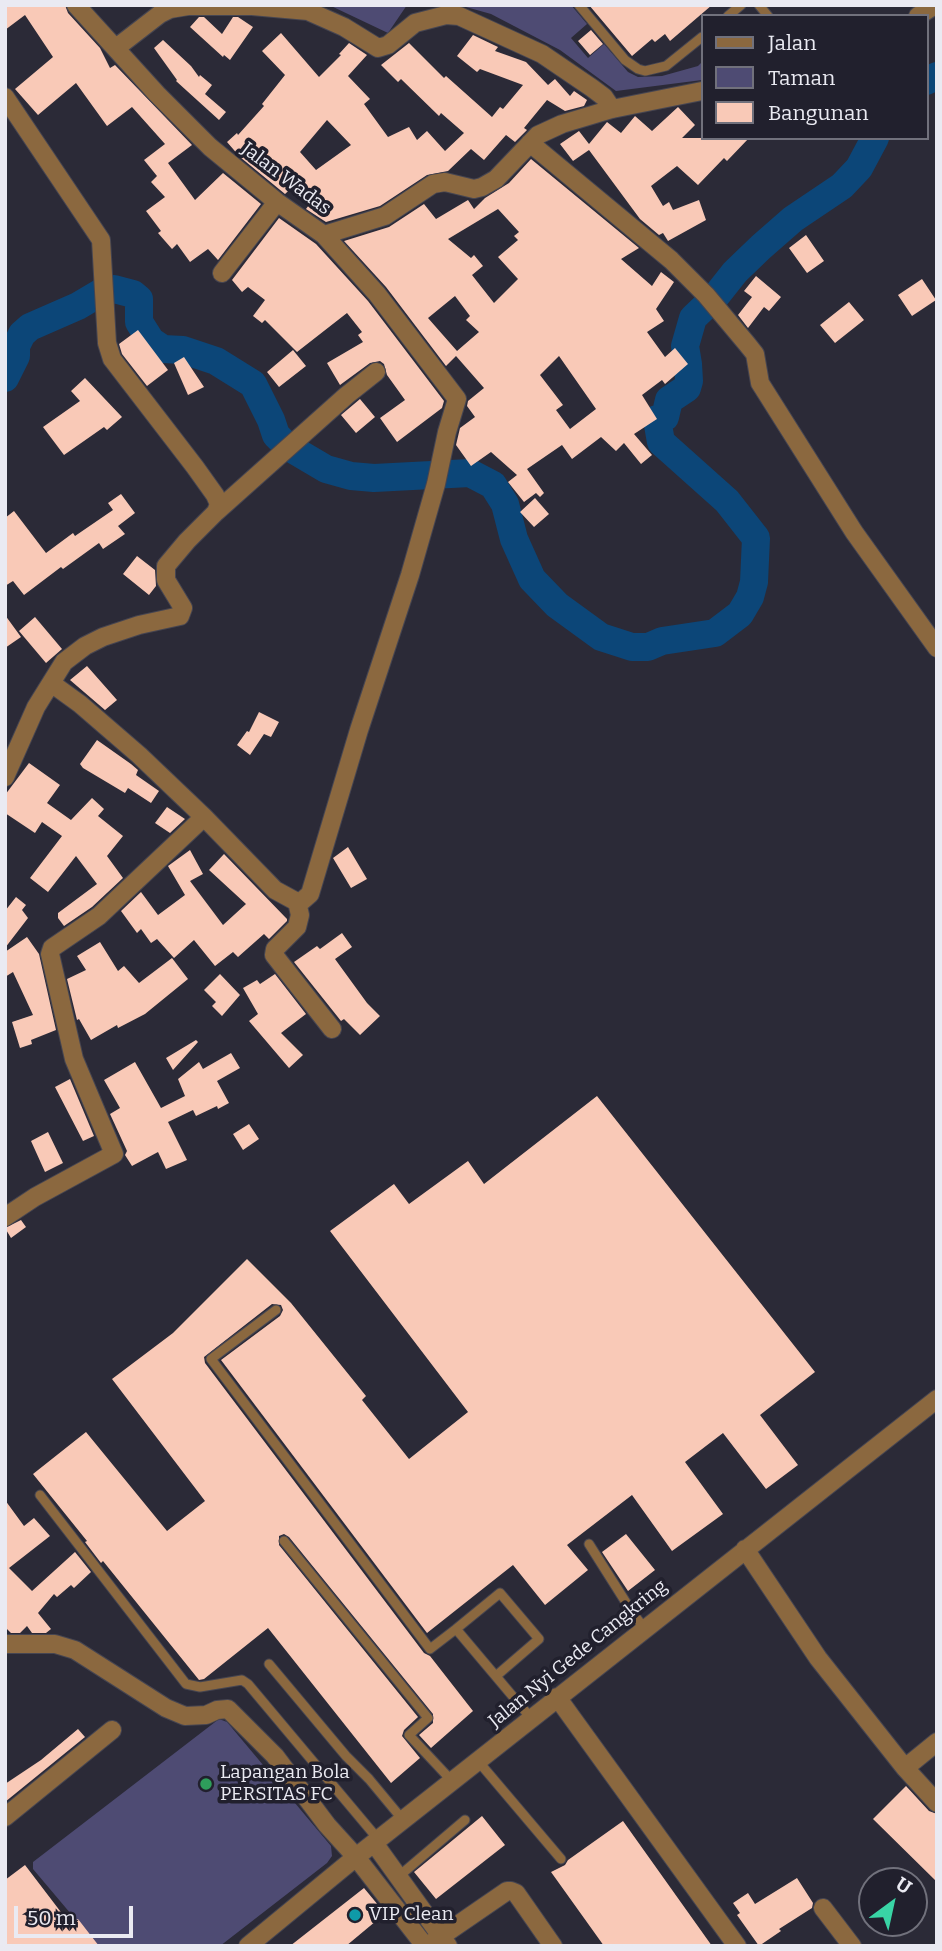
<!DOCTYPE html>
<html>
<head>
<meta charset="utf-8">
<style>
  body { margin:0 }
  #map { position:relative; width:942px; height:1951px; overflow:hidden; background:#2b2a37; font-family:Bitter,serif }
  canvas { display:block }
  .frame { position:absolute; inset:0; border:7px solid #eaeaf2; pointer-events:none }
  .legend { position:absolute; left:701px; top:14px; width:228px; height:126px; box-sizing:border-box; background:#21202d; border:2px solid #71717c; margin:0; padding:9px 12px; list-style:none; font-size:21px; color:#eaeaf2 }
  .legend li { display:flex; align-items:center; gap:14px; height:35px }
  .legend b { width:35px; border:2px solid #71717c }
  .north { position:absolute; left:858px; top:1867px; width:70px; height:70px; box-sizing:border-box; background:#21202d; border:2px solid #71717c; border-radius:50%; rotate:33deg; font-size:19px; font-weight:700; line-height:28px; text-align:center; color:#eaeaf2 }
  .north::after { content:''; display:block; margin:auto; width:24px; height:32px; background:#39d4a5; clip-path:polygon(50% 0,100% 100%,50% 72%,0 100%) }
  .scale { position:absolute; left:14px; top:1906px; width:119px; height:32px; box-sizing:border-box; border:4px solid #eaeaf2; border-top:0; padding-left:9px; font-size:21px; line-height:24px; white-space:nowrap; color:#eaeaf2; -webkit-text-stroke:5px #21202d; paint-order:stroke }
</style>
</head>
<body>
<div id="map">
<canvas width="942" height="1951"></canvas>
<div class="frame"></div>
<ul class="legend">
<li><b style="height:9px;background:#8b683f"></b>Jalan</li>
<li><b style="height:19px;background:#4e4b73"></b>Taman</li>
<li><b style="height:19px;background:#f9c9b7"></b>Bangunan</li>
</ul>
<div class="north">U</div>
<div class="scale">50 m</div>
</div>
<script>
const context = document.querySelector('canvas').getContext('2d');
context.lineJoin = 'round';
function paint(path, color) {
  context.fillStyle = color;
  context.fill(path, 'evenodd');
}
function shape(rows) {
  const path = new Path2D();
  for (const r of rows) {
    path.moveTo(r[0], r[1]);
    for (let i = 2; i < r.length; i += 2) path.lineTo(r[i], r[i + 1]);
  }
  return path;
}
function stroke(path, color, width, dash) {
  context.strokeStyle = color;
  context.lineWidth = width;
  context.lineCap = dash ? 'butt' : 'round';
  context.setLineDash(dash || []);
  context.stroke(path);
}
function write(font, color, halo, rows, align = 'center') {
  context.font = font + ' Bitter,serif';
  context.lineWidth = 7;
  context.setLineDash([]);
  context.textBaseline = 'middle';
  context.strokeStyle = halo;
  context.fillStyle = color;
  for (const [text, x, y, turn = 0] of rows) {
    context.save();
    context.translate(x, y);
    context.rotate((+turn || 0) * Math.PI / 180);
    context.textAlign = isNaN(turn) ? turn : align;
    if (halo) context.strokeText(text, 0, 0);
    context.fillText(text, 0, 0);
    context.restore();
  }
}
const green = shape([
  [329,5,407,5,388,33],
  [448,5,571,5,587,24,571,38,588,58,604,44,628,72,638,77,662,76,698,66,702,62,702,80,616,91,560,50,491,14,466,7],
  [219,1719,227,1722,331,1846,332,1856,327,1863,220,1946,98,1946,33,1869,33,1862]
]);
const river = shape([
  [926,81,937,76],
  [5,378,16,356,16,346,22,334,30,327,78,306,100,293,114,289,133,294,139,299,139,322,151,341,163,349,183,350,216,361,253,384,271,420,276,435,287,446,326,469,351,476,374,478,470,473,493,485,505,504,514,539,532,579,557,605,601,637,632,647,648,647,662,641,715,633,740,614,750,597,754,582,756,538,727,501,661,442,657,419,665,417,669,400,687,388,689,381,688,364,685,346,693,318,716,296,735,272,761,247,793,219,842,186,859,168,875,138]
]);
const building = shape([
  [5,5,65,5,68,13,100,48,110,68,115,65,192,145,168,163,195,200,223,173,261,204,218,260,208,249,190,262,177,244,172,249,158,233,161,231,146,211,165,197,151,182,157,176,144,160,165,144,132,107,107,126,76,83,38,115,15,89,53,57,25,15,5,30],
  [589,5,712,5,670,41,665,34,655,42,652,39,632,56],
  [199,17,204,17,222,34,233,17,238,17,253,27,230,60,224,55,223,57,190,27],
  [591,30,603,44,590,55,578,41],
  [281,33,319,77,341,55,339,54,349,43,367,55,348,76,370,99,364,104,388,137,409,127,417,140,427,131,445,151,464,133,441,113,439,116,401,79,398,82,381,65,409,43,444,78,446,76,492,117,500,107,503,109,523,85,480,69,477,72,457,56,473,35,498,47,495,51,526,62,548,85,555,79,570,96,574,91,587,100,584,106,565,111,547,100,524,128,527,130,515,142,506,135,484,160,471,149,448,171,427,175,380,206,326,222,306,209,314,198,299,181,285,194,240,157,227,142,237,133,238,135,264,106,262,104,285,75,262,51],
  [327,120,351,145,316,170,300,152],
  [163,40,191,66,199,77,200,75,212,85,205,94,226,112,219,120,176,81,177,80,154,48],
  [678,107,695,125,682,138,749,138,727,161,724,158,698,185,677,166,651,186,663,206,669,202,673,210,699,200,706,220,668,241,663,233,659,235,640,219,589,150,573,161,560,144,579,131,589,144,607,122,621,133,635,116,652,131],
  [531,159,639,248,621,259,652,286,661,272,674,282,656,309,664,321,647,332,665,357,675,348,688,364,665,384,662,380,642,395,657,419,634,434,652,455,641,464,624,443,616,451,601,437,572,459,562,445,527,469,544,493,540,497,536,493,524,502,508,482,517,475,491,452,471,466,456,445,460,428,475,417,467,406,468,401,484,388,456,356,446,366,386,287,344,241,389,227,424,204,436,219,468,200,474,209,485,198,509,183],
  [498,209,519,232,514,236,518,240,498,257,518,279,494,303,472,275,483,266,474,255,471,258,448,239],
  [455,296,470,316,466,320,479,332,457,351,428,318],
  [559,356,596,409,570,429,556,410,563,405,540,375],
  [279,218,316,244,368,301,444,401,442,408,397,442,380,418,405,400,387,375,384,364,380,361,370,363,340,385,327,363,363,342,358,335,362,332,347,313,297,352,265,320,262,323,253,316,265,300,248,287,242,292,232,280],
  [806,235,824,261,807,273,789,248],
  [756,276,781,297,769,311,764,307,748,328,738,315,752,297,744,291],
  [922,279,936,300,912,316,898,295],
  [849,302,864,320,835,343,820,325],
  [138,330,168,370,147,386,122,354,119,344],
  [293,350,306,366,279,387,267,372],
  [184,357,204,387,188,395,174,363],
  [85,378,122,417,107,430,104,427,64,455,43,427,80,401,71,391],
  [360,399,375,417,356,433,341,415],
  [121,494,135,513,118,526,125,534,103,549,99,543,63,569,61,567,24,595,13,581,5,586,5,518,14,511,46,553,73,533,75,536,113,510,108,503],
  [535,498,549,514,534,527,520,512],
  [137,556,155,570,156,586,149,595,123,574],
  [5,615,21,637,5,648],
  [35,617,62,649,46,663,19,631],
  [87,666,117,700,105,710,70,680],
  [259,712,279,722,271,737,264,734,250,755,237,745,247,731,249,732],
  [97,740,131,764,138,770,136,775,159,791,151,803,128,788,125,793,83,768,80,764],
  [29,763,60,785,47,803,71,820,92,798,104,809,98,816,123,836,107,856,123,878,92,907,64,926,58,918,58,913,97,884,76,856,48,892,30,878,62,836,42,822,35,833,5,813,5,795],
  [167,807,185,819,170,833,155,823],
  [348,847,367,879,351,888,333,858],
  [190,850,203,874,190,881,223,925,246,904,209,870,224,854,287,919,287,921,269,939,264,934,238,957,233,952,215,966,194,940,174,958,157,939,151,943,141,929,137,933,121,911,141,892,158,915,185,895,168,866],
  [16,897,26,905,22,910,28,918,5,948,5,911],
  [342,933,352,947,335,959,367,1003,380,1016,360,1035,344,1019,341,1021,294,962,317,946,320,949],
  [27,937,39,954,56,1030,31,1040,32,1044,20,1048,12,1022,33,1015,13,972,5,977,5,952],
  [100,942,118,971,124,966,139,983,172,958,188,979,145,1014,118,1028,117,1025,91,1040,79,1019,77,1020,67,979,86,970,77,956],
  [220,974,240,995,222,1016,212,1006,216,1002,204,990],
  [275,974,306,1014,281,1033,303,1055,289,1068,249,1021,258,1014,243,988,257,980,260,984],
  [196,1040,198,1042,173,1070,166,1058],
  [231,1053,240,1068,217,1081,229,1103,218,1109,217,1106,196,1116,193,1110,168,1122,187,1160,166,1169,158,1152,132,1166,125,1155,127,1151,110,1114,120,1108,104,1080,135,1062,161,1108,185,1096,178,1079,199,1062,203,1069],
  [70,1079,94,1136,83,1141,55,1087],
  [597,1096,815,1372,760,1415,798,1465,766,1489,723,1433,685,1462,723,1514,672,1551,632,1495,567,1545,588,1570,545,1605,513,1565,427,1633,221,1360,280,1316,283,1310,281,1305,272,1304,204,1357,205,1363,424,1653,430,1656,473,1711,431,1748,419,1735,433,1723,433,1714,289,1537,284,1534,279,1536,279,1545,418,1717,404,1730,402,1736,420,1758,391,1783,268,1628,204,1679,199,1680,103,1561,101,1563,85,1542,87,1541,33,1474,86,1432,167,1531,205,1501,112,1379,173,1333,247,1259,291,1303,366,1396,362,1400,409,1459,468,1412,330,1231,394,1184,409,1204,468,1161,484,1184],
  [249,1124,259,1139,243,1150,233,1134],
  [48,1132,63,1163,45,1172,31,1141],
  [21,1220,26,1227,11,1238,5,1228],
  [5,1500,24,1526,34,1518,50,1536,9,1568,32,1591,75,1552,91,1572,74,1588,71,1585,57,1597,54,1594,38,1613,51,1629,46,1633,32,1633,27,1626,20,1633,11,1633,5,1627],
  [626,1534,655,1570,628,1591,602,1552],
  [78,1729,85,1737,5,1802,5,1784,41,1760],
  [906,1786,929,1811,937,1814,937,1882,873,1819],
  [482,1816,505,1845,436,1899,414,1872],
  [623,1821,712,1946,604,1946,551,1872,565,1865,568,1860],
  [25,1865,70,1924,78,1919,99,1946,5,1946,5,1880],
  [797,1878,813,1903,812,1908,779,1929,781,1931,759,1946,737,1915,740,1913,733,1903,748,1893,755,1904],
  [364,1888,383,1911,375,1919,376,1921,346,1946,290,1946]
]);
const lane = shape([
  [579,5,625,60,638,69,645,71,666,66,702,37],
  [759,5,768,16],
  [728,16,741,5],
  [276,1310,211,1359,430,1649,456,1629],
  [40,1495,186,1684,200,1687,242,1680,248,1684,378,1839],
  [284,1541,428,1718,409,1735,452,1781],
  [589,1544,632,1612,644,1628],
  [269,1664,346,1756,369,1779,403,1820],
  [496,1676,539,1639,500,1593,456,1629,531,1718],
  [478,1761,561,1859],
  [398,1877,465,1820]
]);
const street = shape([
  [76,5,157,94,210,147,277,202,324,235,385,216,433,184,445,182,474,189,482,187,496,179,538,135,562,124,612,109,702,91],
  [918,16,935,5],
  [116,48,160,14,170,9,188,6,252,6,308,11,344,27,378,48,388,45,415,23,446,15,459,16,542,54,592,88,604,97,612,109],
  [5,97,101,240,107,343,112,359,195,467,215,495,219,504,216,512,187,541,166,566,166,580,183,608,180,616,139,625,103,637,85,646,64,662,36,707,5,777],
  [530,143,671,260,706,295,747,344,755,354,760,383,854,532,937,648],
  [222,273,277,202],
  [216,512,347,395,376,372],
  [51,683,80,704,139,755,204,817,275,890,297,902,302,901,310,894,359,730,410,575,436,484,447,432,457,399,377,294,324,235],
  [297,902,300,915,297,927,275,949,274,955,332,1029],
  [5,1217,35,1197,114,1154,74,1059,50,954,52,948,99,916,204,817],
  [745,1549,818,1658,905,1768,937,1803],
  [5,1644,55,1644,75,1650,166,1708,185,1716,206,1715,217,1710,228,1709,275,1756,327,1825,356,1857,425,1946],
  [557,1697,737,1946],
  [905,1768,937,1742],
  [5,1817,112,1730],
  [374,1843,448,1946],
  [823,1908,852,1946],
  [248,1946,356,1857,937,1399],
  [427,1946,507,1891,511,1891,516,1893,553,1946]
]);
const markers = [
  [206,1784,7,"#2e9e5b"],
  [355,1915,7,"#0f9aa8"]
];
const streetNames = [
  ["Jalan Wadas",286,179,37],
  ["Jalan Nyi Gede Cangkring",578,1654,-39]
];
const poiNames = [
  ["Lapangan Bola",220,1773],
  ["PERSITAS FC",220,1795],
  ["VIP Clean",369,1915]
];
paint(green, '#4e4b73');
stroke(river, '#0c4678', 28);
paint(building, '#f9c9b7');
stroke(lane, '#464551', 11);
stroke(street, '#464551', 20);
stroke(lane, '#8b683f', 9);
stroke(street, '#8b683f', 18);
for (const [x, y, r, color] of markers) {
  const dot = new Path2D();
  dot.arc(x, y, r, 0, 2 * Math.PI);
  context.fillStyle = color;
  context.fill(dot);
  stroke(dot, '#21202d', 2.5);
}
write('19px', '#eaeaf2', '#21202d', streetNames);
write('19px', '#eaeaf2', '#21202d', poiNames, 'left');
</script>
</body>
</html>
